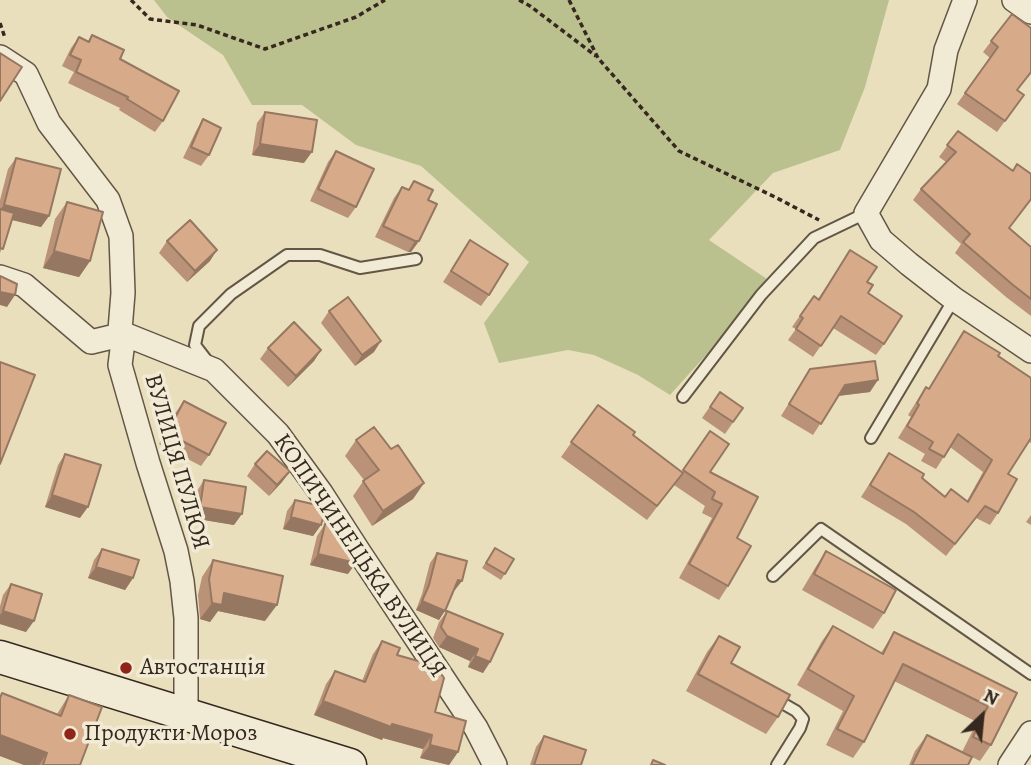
<!DOCTYPE html>
<html>
<head>
<meta charset="utf-8">
<style>
  body { margin:0 }
  #map { position:relative; width:1031px; height:765px; overflow:hidden; background:#eadfbd; font-family:Alegreya,serif }
  canvas { display:block }
  .north { position:absolute; left:947px; top:681px; width:70px; height:70px; -webkit-text-stroke:5px #f1ead4; paint-order:stroke; rotate:26deg; font-size:19px; font-weight:700; line-height:28px; text-align:center; color:#36281f }
  .north::after { content:''; display:block; margin:auto; width:24px; height:32px; background:#36281f; clip-path:polygon(50% 0,100% 100%,50% 72%,0 100%) }
</style>
</head>
<body>
<div id="map">
<canvas width="1031" height="765"></canvas>
<div class="north">N</div>
</div>
<script>
const context = document.querySelector('canvas').getContext('2d');
context.lineJoin = 'round';
function paint(path, color) {
  context.fillStyle = color;
  context.fill(path, 'evenodd');
}
function shape(rows) {
  const path = new Path2D();
  for (const r of rows) {
    path.moveTo(r[0], r[1]);
    for (let i = 2; i < r.length; i += 2) path.lineTo(r[i], r[i + 1]);
  }
  return path;
}
function stroke(path, color, width, dash) {
  context.strokeStyle = color;
  context.lineWidth = width;
  context.lineCap = dash ? 'butt' : 'round';
  context.setLineDash(dash || []);
  context.stroke(path);
}
function write(font, color, halo, rows, align = 'center') {
  context.font = font + ' Alegreya,serif';
  context.lineWidth = 7;
  context.setLineDash([]);
  context.textBaseline = 'middle';
  context.strokeStyle = halo;
  context.fillStyle = color;
  for (const [text, x, y, turn = 0] of rows) {
    context.save();
    context.translate(x, y);
    context.rotate((+turn || 0) * Math.PI / 180);
    context.textAlign = isNaN(turn) ? turn : align;
    if (halo) context.strokeText(text, 0, 0);
    context.fillText(text, 0, 0);
    context.restore();
  }
}
const green = shape([
  [154,0,889,0,865,87,840,150,773,173,709,240,767,279,707,354,670,395,638,375,594,355,568,350,499,363,484,323,529,262,421,166,356,145,302,105,252,105,223,55,167,17]
]);
const path = shape([
  [131,0,150,19,197,25,265,49,356,17,385,0],
  [519,0,530,6,596,56],
  [569,0,598,58,679,151,775,197,819,220],
  [0,23,5,38]
]);
const lane = shape([
  [208,362,195,345,199,326,231,294,287,255,320,255,360,268,416,259],
  [683,397,761,295,814,238,866,213],
  [871,438,954,299],
  [773,576,821,529,1031,674],
  [775,699,796,711,803,719,800,728,777,765]
]);
const street = shape([
  [965,0,946,50,939,89,866,213,881,240,909,264,954,299,1031,351],
  [1014,0,1031,12],
  [0,57,26,74,49,123,108,200,121,236,123,293,120,330,124,334,120,365,148,463,176,551,182,581,186,618,186,715],
  [0,277,24,285,91,342,124,334,214,370,278,434,321,493,359,552,476,728,495,765],
  [1010,765,1031,733]
]);
const secondary = shape([
  [0,657,350,765]
]);
const wall = shape([
  [1012,14,1018,90,1024,95,997,132,957,104,990,58,983,52],
  [92,35,120,59,163,121,155,132,119,110,120,108,68,83,74,72,62,66,71,48,79,37,88,41],
  [265,112,304,163,252,155,257,123],
  [203,119,209,155,201,166,183,158,196,131],
  [958,131,1010,228,1031,247,1031,316,1006,297,955,253,961,244,913,200,921,189,946,162,939,157],
  [336,151,356,207,348,218,310,201,328,162],
  [16,158,49,216,41,227,12,220,0,253,0,200,8,169],
  [414,181,428,200,419,241,411,252,408,252,375,237,394,198,402,187,408,190],
  [67,202,90,261,79,277,43,268,55,219],
  [470,240,489,295,481,306,443,282],
  [167,241,210,261,187,282,159,253],
  [850,250,867,282,868,293,884,344,876,355,833,328,813,357,788,340,796,329,792,327,806,307,818,299],
  [329,311,374,352,355,366,321,323],
  [964,331,1031,378,1031,443,1029,442,1008,474,998,513,990,525,976,518,946,556,906,524,861,497,889,453,945,497,967,501,983,472,950,447,936,469,921,461,925,454,898,438,911,417,908,415,918,399,926,387,929,389],
  [268,348,321,350,314,361,288,387,260,359],
  [810,369,870,392,838,396,813,435,781,416],
  [720,392,743,408,725,434,702,418],
  [184,401,209,455,201,466,159,444,176,412],
  [598,405,633,435,682,472,710,431,710,472,737,538,728,586,719,600,679,578,712,518,702,513,705,506,674,485,647,520,561,457],
  [356,440,391,449,424,483,413,499,372,526,353,496,364,480,345,456],
  [65,454,80,518,45,507,58,465],
  [255,464,290,471,282,482,269,496,247,476],
  [204,480,234,525,192,518,197,491],
  [295,500,321,525,313,536,283,529,287,511],
  [1031,515,1031,525,1026,522],
  [325,524,348,574,310,565,317,536],
  [495,548,514,559,501,580,482,568],
  [102,549,133,578,125,590,88,578,94,560],
  [826,551,884,613,873,629,802,590,815,568],
  [437,553,455,590,454,590,439,620,416,610,422,594,430,563],
  [213,560,265,621,218,611,210,622,200,619,198,595,202,577],
  [11,584,26,632,0,624,0,606,3,595],
  [447,611,490,662,483,673,468,667,470,661,439,647,433,638,439,622],
  [833,626,881,653,894,632,1017,693,991,745,980,761,962,752,977,722,894,681,864,742,853,758,826,745,843,711,797,685,822,641],
  [719,636,731,663,778,717,766,734,686,691,707,652],
  [382,641,397,655,435,712,458,752,449,765,420,758,423,749,383,738,382,740,314,715,326,684,335,671,362,681,373,654],
  [2,693,57,714,69,695,80,765,24,765,0,756,0,696],
  [927,735,968,765,909,765,915,751],
  [544,736,581,765,530,765,536,747]
]);
const shadedWall = shape([
  [260,144,312,152,304,163,252,155],
  [4,205,49,216,41,227,0,217,0,210],
  [415,241,419,241,411,252,408,252],
  [217,250,210,261,187,282,195,271],
  [54,251,90,261,79,277,43,268],
  [0,292,15,295,7,307,0,305],
  [381,341,374,352,355,366,362,355],
  [321,350,314,361,288,387,296,376],
  [878,380,870,392,837,396,845,385],
  [290,471,282,482,269,496,277,485],
  [424,483,413,499,372,526,383,511],
  [52,495,88,507,80,518,45,507],
  [200,507,242,514,234,525,192,518],
  [291,517,321,525,313,536,283,529],
  [318,554,356,563,348,574,310,565],
  [96,567,133,578,125,590,88,578],
  [458,580,462,581,455,590,452,589],
  [224,593,277,605,265,621,218,611,210,622,200,619,212,603],
  [422,601,445,611,439,620,416,610],
  [3,611,34,621,26,632,0,624,0,615],
  [447,636,478,649,470,661,439,647],
  [475,656,490,662,483,673,468,667],
  [323,701,392,724,432,735,423,749,383,738,382,740,314,715],
  [0,735,47,753,39,765,24,765,0,756],
  [430,745,458,752,449,765,420,758]
]);
const building = shape([
  [1012,14,1031,28,1031,72,1017,90,1024,95,1005,121,965,93,998,47,991,41,1012,14],
  [92,35,124,50,120,59,179,91,163,121,127,99,128,97,76,72,81,60,70,55,79,37,89,42,92,35],
  [0,53,22,67,0,101,0,53],
  [265,112,317,120,312,152,260,144,265,112],
  [203,119,221,128,209,155,191,147,203,119],
  [958,131,1013,171,1017,164,1031,174,1031,199,1009,228,1031,247,1031,299,1013,285,963,242,970,234,921,189,956,152,947,145,958,131],
  [336,151,374,169,356,207,318,189,336,151],
  [16,158,61,169,49,216,4,205,16,158],
  [414,181,433,190,428,200,437,204,419,241,415,241,383,226,402,187,409,190,414,181],
  [67,202,103,212,90,261,54,251,67,202],
  [0,209,14,213,3,249,0,248,0,209],
  [190,220,217,250,195,271,167,241,190,220],
  [470,240,508,264,489,295,451,271,470,240],
  [850,250,877,267,867,282,873,285,868,293,902,316,884,344,841,316,821,346,796,329,803,318,800,316,814,296,819,300,850,250],
  [0,276,17,284,15,295,0,292,0,276],
  [348,297,381,341,362,355,329,311,348,297],
  [294,322,321,350,296,376,268,348,294,322],
  [964,331,1000,353,998,356,1031,378,1031,438,1008,474,1017,479,998,513,985,506,955,544,914,512,870,485,889,453,924,474,922,478,945,497,951,489,968,502,992,460,958,434,944,457,929,449,933,442,907,426,919,405,917,403,926,387,929,389,964,331],
  [875,361,878,380,845,385,821,424,789,404,810,369,875,361],
  [0,362,35,375,0,464,0,362],
  [720,392,743,408,733,422,710,407,720,392],
  [184,401,226,423,209,455,167,433,184,401],
  [598,405,635,432,633,435,683,473,657,506,571,442,598,405],
  [374,427,391,449,398,445,424,483,383,511,363,481,379,470,356,440,374,427],
  [710,431,729,444,710,472,758,497,737,538,751,546,728,586,689,564,722,504,712,499,715,492,683,470,710,431],
  [267,451,290,471,277,485,255,464,267,451],
  [65,454,101,465,88,507,52,495,65,454],
  [204,480,246,487,242,514,200,507,204,480],
  [295,500,326,507,321,525,291,517,295,500],
  [325,524,342,528,343,530,342,538,350,541,359,554,356,563,318,554,325,524],
  [495,548,514,559,505,574,486,563,495,548],
  [102,549,139,560,133,578,96,567,102,549],
  [826,551,896,590,884,613,814,574,826,551],
  [437,553,467,561,462,581,458,580,445,611,422,601,429,585,437,553],
  [213,560,283,576,277,605,224,593,222,605,212,603,209,579,213,560],
  [11,584,42,594,34,621,3,611,11,584],
  [447,611,503,634,490,662,475,656,478,649,447,636,441,627,447,611],
  [833,626,883,654,894,632,1017,693,991,745,973,737,988,706,903,664,864,742,837,729,854,696,808,669,833,626],
  [719,636,740,647,731,663,790,695,778,717,698,674,719,636],
  [382,641,400,648,397,655,436,666,444,678,435,712,466,721,458,752,430,745,432,735,392,724,391,727,323,701,335,671,365,682,382,641],
  [2,693,61,716,69,695,102,707,80,765,43,765,47,753,0,735,0,698,2,693],
  [927,735,972,757,968,765,912,765,927,735],
  [544,736,586,750,581,765,534,765,544,736],
  [653,760,665,765,651,765,653,760]
]);
const markers = [
  [126,668,7,"#8f2418"],
  [70,734,7,"#8f2418"]
];
const streetNames = [
  ["ВУЛИЦЯ ПУЛЮЯ",176,462,74],
  ["КОПИЧИНЕЦЬКА ВУЛИЦЯ",359,556,56]
];
const poiNames = [
  ["Автостанція",140,668],
  ["Продукти Мороз",84,734]
];
paint(green, '#bac18f');
stroke(lane, '#635646', 14);
stroke(street, '#635646', 26);
stroke(secondary, '#36281f', 35);
stroke(path, '#36281f', 3.5, [5, 3.5]);
stroke(lane, '#f1ead4', 10);
stroke(street, '#f1ead4', 23);
stroke(secondary, '#f1ead4', 32);
paint(wall, '#b99277');
paint(shadedWall, '#967761');
paint(building, '#d7aa8a');
stroke(building, '#967761', 2);
for (const [x, y, r, color] of markers) {
  const dot = new Path2D();
  dot.arc(x, y, r, 0, 2 * Math.PI);
  context.fillStyle = color;
  context.fill(dot);
  stroke(dot, '#f1ead4', 2.5);
}
write('24px', '#36281f', '#f1ead4', streetNames);
write('24px', '#36281f', '#f1ead4', poiNames, 'left');
</script>
</body>
</html>
